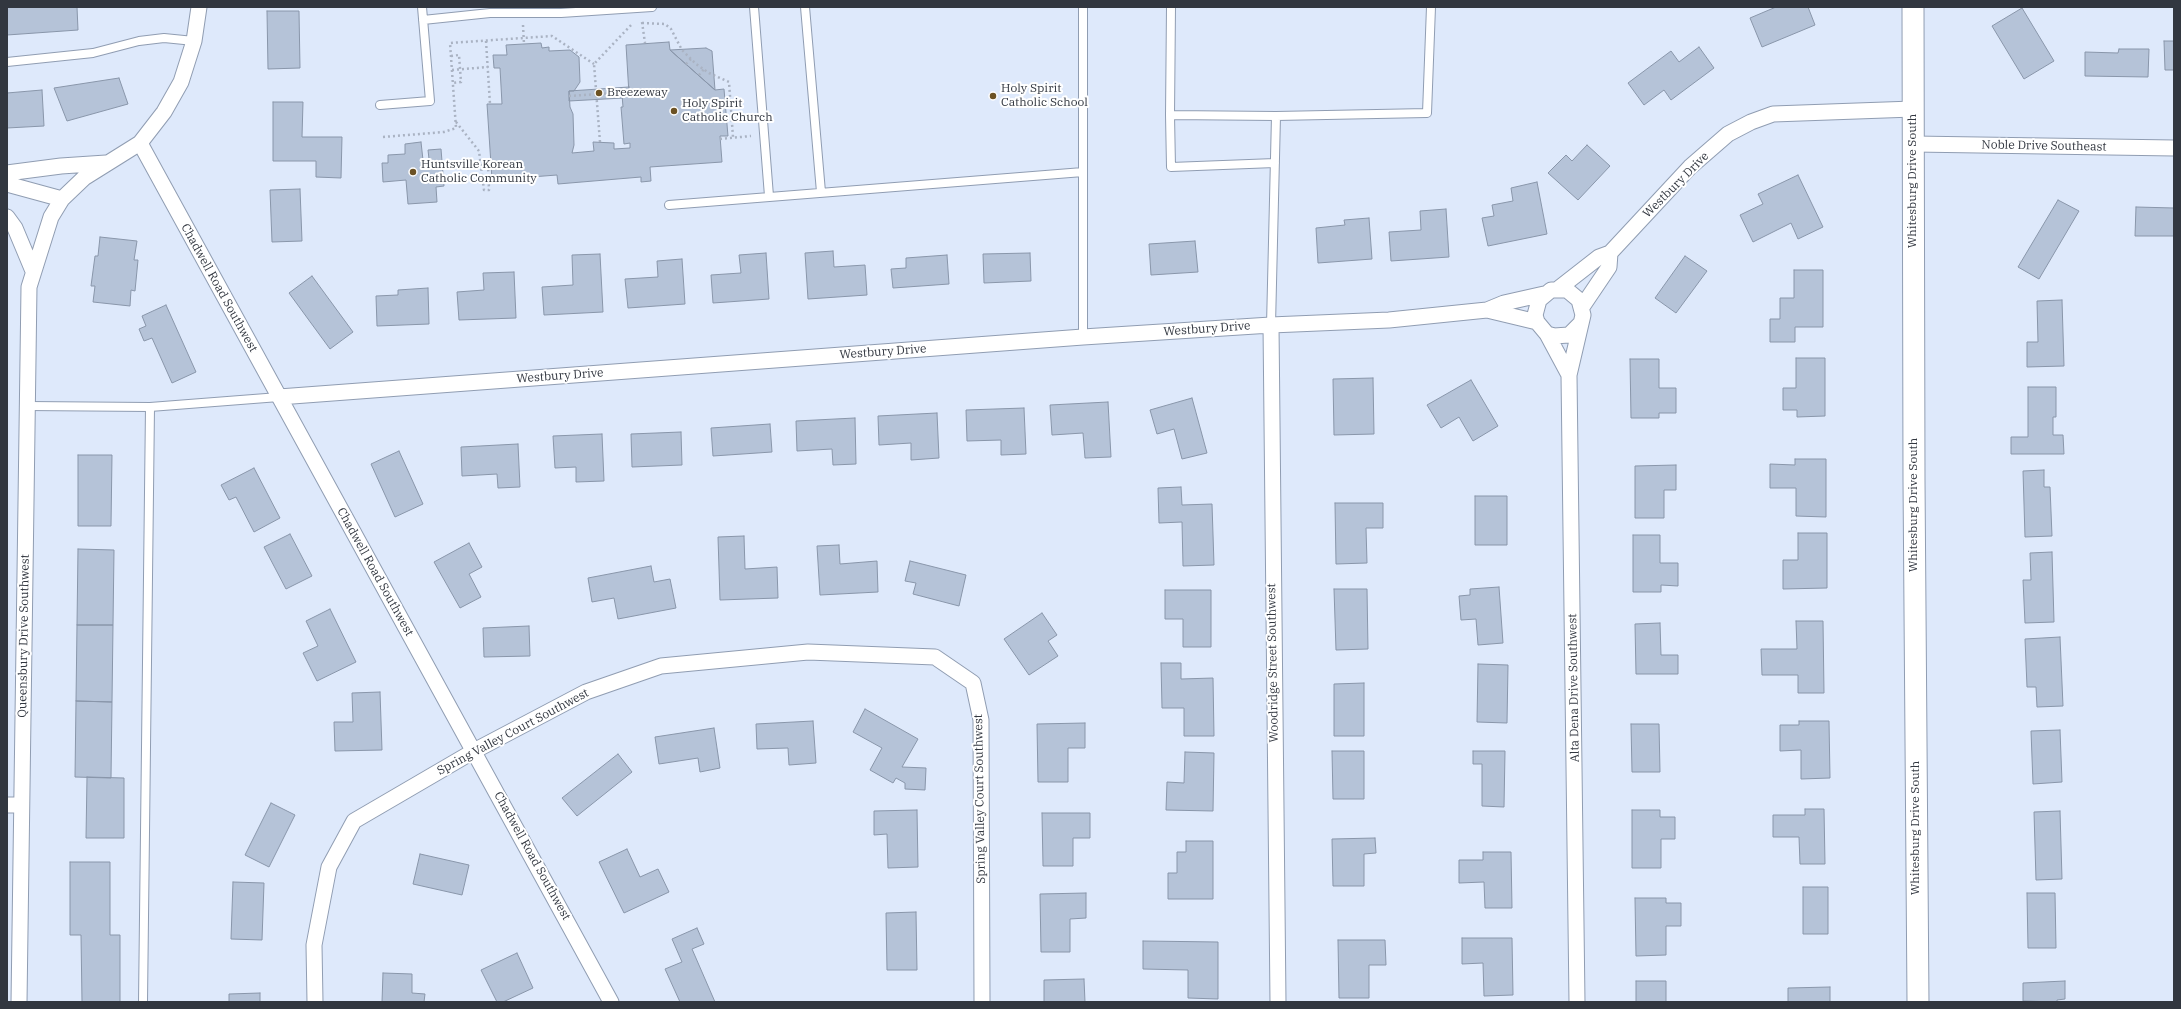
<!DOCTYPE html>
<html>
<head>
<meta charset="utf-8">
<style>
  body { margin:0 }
  #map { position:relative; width:2181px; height:1009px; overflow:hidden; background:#dee9fb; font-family:"IBM Plex Serif",serif }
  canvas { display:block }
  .frame { position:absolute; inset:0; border:8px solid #323740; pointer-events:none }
</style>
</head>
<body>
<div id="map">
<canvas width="2181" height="1009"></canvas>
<div class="frame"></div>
</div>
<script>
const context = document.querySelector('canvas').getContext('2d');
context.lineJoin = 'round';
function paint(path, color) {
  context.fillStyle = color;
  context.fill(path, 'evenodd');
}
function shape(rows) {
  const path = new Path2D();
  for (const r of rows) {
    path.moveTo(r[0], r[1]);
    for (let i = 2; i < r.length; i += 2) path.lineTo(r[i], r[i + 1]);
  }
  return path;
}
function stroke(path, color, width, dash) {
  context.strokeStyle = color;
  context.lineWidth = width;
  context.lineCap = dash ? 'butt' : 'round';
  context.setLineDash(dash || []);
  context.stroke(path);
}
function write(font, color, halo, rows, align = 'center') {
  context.font = font + ' "IBM Plex Serif",serif';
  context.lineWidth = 4;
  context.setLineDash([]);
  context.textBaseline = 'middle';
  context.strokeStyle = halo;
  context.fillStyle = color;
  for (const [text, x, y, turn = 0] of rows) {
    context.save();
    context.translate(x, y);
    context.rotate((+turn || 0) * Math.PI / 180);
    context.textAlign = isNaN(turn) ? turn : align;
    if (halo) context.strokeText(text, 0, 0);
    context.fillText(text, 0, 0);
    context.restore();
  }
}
const building = shape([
  [7,7,77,7,78,30,7,35,7,7],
  [1776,7,1808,7,1815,25,1762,47,1750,18,1776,7],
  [2022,8,2054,61,2024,79,1992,26,2022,8],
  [267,11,299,11,300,68,268,69,267,11],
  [2164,41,2174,41,2174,70,2165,70,2164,41],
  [669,42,670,50,715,90,724,89,728,136,720,136,722,162,650,167,651,181,641,182,641,177,558,184,557,175,492,180,487,104,502,104,500,68,494,68,493,55,507,55,506,45,541,43,542,48,549,47,549,51,570,50,579,57,580,82,574,91,569,91,570,107,573,114,574,145,572,153,594,151,593,142,614,143,614,149,630,148,630,143,624,144,621,107,623,107,622,95,629,94,626,45,669,42],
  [1699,47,1714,68,1671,100,1664,90,1644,105,1628,83,1671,51,1679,62,1699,47],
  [706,48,712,51,715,90,670,50,706,48],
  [2119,49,2149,49,2148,77,2085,76,2085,52,2118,53,2119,49],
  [119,78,128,104,67,121,54,88,119,78],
  [629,87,629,94,622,95,623,98,569,101,569,91,629,87],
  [42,90,44,126,7,128,7,93,42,90],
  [273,102,303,102,302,137,342,137,341,178,316,177,316,161,273,161,273,102],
  [421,142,423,160,429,159,428,150,441,149,444,186,436,187,437,202,408,204,406,180,383,182,382,163,388,163,388,155,405,154,405,144,421,142],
  [1587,145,1610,166,1578,200,1548,173,1566,155,1572,161,1587,145],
  [1798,175,1823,227,1798,239,1791,223,1753,242,1740,215,1763,204,1758,194,1798,175],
  [1537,182,1547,234,1488,246,1482,218,1494,216,1492,205,1513,201,1511,188,1537,182],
  [300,189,302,241,272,242,270,190,300,189],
  [2058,200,2079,211,2039,279,2018,267,2058,200],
  [2136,207,2174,208,2174,236,2135,236,2136,207],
  [1446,209,1449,257,1391,261,1389,232,1421,230,1420,211,1446,209],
  [1369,218,1372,259,1318,263,1316,228,1345,225,1344,220,1369,218],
  [100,237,137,241,134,260,138,260,135,291,131,290,130,306,93,302,95,286,91,286,95,256,98,256,100,237],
  [1195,241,1198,272,1151,275,1149,244,1195,241],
  [833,251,834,267,865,265,867,295,808,299,805,253,833,251],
  [766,253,769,299,713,303,711,275,741,273,739,255,766,253],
  [1030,253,1031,281,984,283,983,254,1030,253],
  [600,254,603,312,544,315,542,287,573,285,572,255,600,254],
  [947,255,949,284,893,288,891,269,906,268,906,258,947,255],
  [1685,256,1707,271,1676,313,1655,298,1685,256],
  [682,259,685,304,628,308,625,279,658,277,657,261,682,259],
  [1794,270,1823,270,1823,327,1795,327,1795,342,1770,342,1770,319,1780,319,1780,298,1794,298,1794,270],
  [514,272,516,318,459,320,457,292,484,290,483,273,514,272],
  [312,276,353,332,330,349,289,293,312,276],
  [428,288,429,324,377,326,376,296,398,295,398,290,428,288],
  [2062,300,2064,366,2027,367,2027,342,2038,342,2037,301,2062,300],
  [166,305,196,372,172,383,152,338,144,341,139,329,146,326,142,316,166,305],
  [1796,358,1825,358,1825,416,1797,417,1797,410,1783,410,1783,388,1796,388,1796,358],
  [1630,359,1659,359,1659,388,1676,388,1676,413,1659,413,1659,418,1631,418,1630,359],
  [1373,378,1374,434,1334,435,1333,379,1373,378],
  [1471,380,1498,426,1473,441,1459,417,1441,428,1427,405,1471,380],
  [2028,387,2056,387,2056,417,2053,417,2053,435,2063,435,2064,454,2011,454,2011,437,2028,437,2028,387],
  [1192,398,1207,453,1182,459,1174,429,1157,434,1150,410,1192,398],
  [1108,402,1111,457,1085,458,1083,433,1052,435,1050,405,1108,402],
  [1024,408,1026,454,1001,455,1001,440,967,441,966,410,1024,408],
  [937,413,939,458,911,460,911,443,879,445,878,416,937,413],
  [855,418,856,464,833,465,832,449,797,451,796,421,855,418],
  [770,424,772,452,713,456,711,428,770,424],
  [681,432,682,465,632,467,631,434,681,432],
  [602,434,604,481,576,482,576,467,555,468,553,436,602,434],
  [518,444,520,487,498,488,497,474,462,476,461,447,518,444],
  [399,451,423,504,395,517,371,464,399,451],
  [78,455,112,455,111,526,78,526,78,455],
  [1795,459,1826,459,1826,517,1796,516,1796,488,1770,488,1770,464,1795,465,1795,459],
  [1676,465,1676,490,1664,490,1664,518,1635,518,1635,466,1676,465],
  [254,468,280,518,254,532,236,497,229,500,221,485,254,468],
  [2044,470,2044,487,2050,487,2052,536,2025,537,2023,471,2044,470],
  [1181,487,1182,505,1212,504,1214,565,1183,566,1182,522,1159,523,1158,488,1181,487],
  [1475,496,1507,496,1507,545,1475,545,1475,496],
  [1335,503,1383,503,1383,528,1366,528,1367,563,1336,564,1335,503],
  [1798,533,1827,533,1827,588,1783,589,1783,560,1798,560,1798,533],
  [290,534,312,576,286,589,264,547,290,534],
  [1633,535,1660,535,1660,563,1678,563,1678,586,1661,585,1661,592,1633,592,1633,535],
  [744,536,745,569,777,567,778,598,720,600,718,537,744,536],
  [469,543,482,567,469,574,481,597,460,608,434,562,469,543],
  [839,545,840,564,877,561,878,592,820,595,817,546,839,545],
  [78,549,114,550,113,625,77,625,78,549],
  [2052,552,2054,622,2025,623,2023,580,2031,580,2030,553,2052,552],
  [910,561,966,575,959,606,913,594,916,583,905,581,910,561],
  [651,566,654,582,670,579,676,608,618,619,614,598,592,602,588,578,651,566],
  [1499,587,1503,643,1478,645,1476,619,1461,620,1459,596,1470,595,1470,589,1499,587],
  [1334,589,1367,589,1368,649,1336,650,1334,589],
  [1165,590,1211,590,1211,647,1183,647,1183,619,1165,619,1165,590],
  [330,609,356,662,317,681,303,653,318,646,306,621,330,609],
  [1042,613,1057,635,1048,641,1058,656,1029,675,1004,639,1042,613],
  [1796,621,1823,621,1824,693,1798,693,1798,675,1762,675,1761,649,1797,649,1796,621],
  [1660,623,1661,655,1678,655,1678,674,1636,674,1635,624,1660,623],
  [77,625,113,625,112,702,76,701,77,625],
  [529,626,530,656,484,657,483,628,529,626],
  [2060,637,2063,706,2037,707,2036,687,2027,687,2025,639,2060,637],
  [1161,663,1181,663,1181,679,1213,678,1214,736,1184,736,1184,708,1162,708,1161,663],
  [1478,664,1508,665,1507,723,1477,722,1478,664],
  [1364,683,1364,736,1334,736,1334,684,1364,683],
  [380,692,382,750,335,751,334,722,353,722,352,693,380,692],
  [76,701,112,702,111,778,75,777,76,701],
  [865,709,918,739,902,767,926,768,925,790,905,789,905,783,896,778,893,783,870,770,882,748,853,732,865,709],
  [813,721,816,763,789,765,788,748,757,749,756,724,813,721],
  [1799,721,1829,721,1830,778,1801,779,1801,750,1780,751,1780,725,1799,725,1799,721],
  [1085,723,1085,748,1068,748,1068,782,1038,782,1037,724,1085,723],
  [1631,724,1659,724,1660,772,1632,772,1631,724],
  [714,728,720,768,700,772,698,758,659,764,655,737,714,728],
  [2060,730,2062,782,2033,784,2031,731,2060,730],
  [1332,751,1364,751,1364,799,1333,799,1332,751],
  [1473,751,1505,751,1504,807,1482,806,1482,764,1473,764,1473,751],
  [1185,752,1214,753,1213,811,1166,810,1167,782,1184,783,1185,752],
  [618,754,632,772,577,816,562,798,618,754],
  [87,777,124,778,124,838,86,838,87,777],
  [271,803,295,815,269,867,245,855,271,803],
  [1805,809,1824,809,1825,864,1800,864,1799,837,1773,837,1773,815,1805,815,1805,809],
  [917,810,918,867,888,868,887,834,874,835,874,811,917,810],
  [1632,810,1660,810,1660,817,1675,817,1675,839,1661,839,1661,868,1632,868,1632,810],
  [2060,811,2062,879,2036,880,2034,812,2060,811],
  [1042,813,1090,813,1090,838,1073,838,1073,866,1043,866,1042,813],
  [1375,838,1376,853,1364,854,1364,886,1333,886,1332,839,1375,838],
  [1186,841,1213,841,1213,899,1168,899,1168,873,1177,873,1177,852,1186,852,1186,841],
  [627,849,640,877,658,869,669,892,624,913,599,862,627,849],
  [1483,852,1511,852,1512,908,1485,908,1484,882,1459,883,1459,860,1483,860,1483,852],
  [420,854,469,865,462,895,413,884,420,854],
  [70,862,110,862,110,935,120,935,120,1002,82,1002,81,935,70,935,70,862],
  [233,882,264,883,262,940,231,939,233,882],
  [1803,887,1828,887,1828,934,1803,934,1803,887],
  [1086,893,1086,918,1070,919,1070,952,1041,952,1040,894,1086,893],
  [2027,893,2055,893,2056,948,2028,948,2027,893],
  [1635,898,1666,898,1666,903,1681,903,1681,926,1666,926,1666,955,1636,956,1635,898],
  [916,912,917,970,887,970,886,913,916,912],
  [697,928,704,944,692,949,715,1002,680,1002,665,969,682,962,672,939,697,928],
  [1462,938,1512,938,1513,995,1484,996,1483,963,1462,964,1462,938],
  [1338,940,1385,940,1386,965,1369,965,1369,998,1339,998,1338,940],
  [1143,941,1218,942,1218,999,1188,998,1188,970,1143,969,1143,941],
  [517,953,533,988,503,1002,497,1002,481,970,517,953],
  [383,973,412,974,412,993,425,994,424,1002,382,1002,383,973],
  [1084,979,1085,1002,1044,1002,1044,980,1084,979],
  [1636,981,1666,981,1666,1002,1636,1002,1636,981],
  [2065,981,2065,999,2057,1000,2057,1002,2023,1001,2023,983,2065,981],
  [1830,987,1830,1002,1788,1002,1788,988,1830,987],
  [260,993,260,1002,229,1002,229,994,260,993]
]);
const path = shape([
  [642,22,645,43],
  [642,23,665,24,671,29,682,50,696,64,709,73,729,82,733,137],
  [523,25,524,44],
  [486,41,490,104],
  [451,56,459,55,461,82,453,83],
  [686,64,691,59],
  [452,70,488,67],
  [699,75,704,69],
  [569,96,629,92],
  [456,122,479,151,484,190,489,190,488,162,491,161],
  [383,137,444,132,456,128,450,43,552,36,594,64],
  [720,139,751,136],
  [600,142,594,64,633,23]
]);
const lane = shape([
  [754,7,769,196],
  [805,7,821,192],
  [1083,7,1083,337],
  [1171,7,1170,115,1276,116,1427,113,1431,7],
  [423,20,490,13,561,13,652,7],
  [7,62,93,53,139,41,164,38,194,41],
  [380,105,430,101,422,7],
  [1170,115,1171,167,1275,163],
  [669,205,1083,172],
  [1271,325,1276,116],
  [27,406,150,407,143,1002],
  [150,407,279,397]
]);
const street = shape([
  [140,143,611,1002],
  [1914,144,2174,148],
  [7,173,61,166,106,163],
  [7,184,62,199],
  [7,217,15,228,33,271],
  [1558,289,1599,257,1610,253,1690,167,1728,134,1751,122,1773,114,1913,109],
  [1582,307,1609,267,1610,253],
  [1487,310,1537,322],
  [1271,325,1278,1002],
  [1547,334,1569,375],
  [279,397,1083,337,1271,325,1389,320,1487,310,1504,303,1544,294],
  [7,805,21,805],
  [19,1002,29,287,51,217,62,199,84,178,140,143,164,112,181,82,194,41,199,7],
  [315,1002,314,945,329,867,354,821,474,751,586,692,661,666,808,652,935,657,973,683,981,720,982,1002],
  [1577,1002,1569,375,1583,315,1579,300,1567,290,1551,290,1539,300,1535,315,1537,322,1547,334,1554,336,1569,335,1581,323]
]);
const secondary = shape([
  [1913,7,1914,480,1918,1002]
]);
const markers = [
  [599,93,4,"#6c5224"],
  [993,96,4,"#6c5224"],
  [674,111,4,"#6c5224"],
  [413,172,4,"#6c5224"]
];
const poiNames = [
  ["Holy Spirit",1001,89],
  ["Catholic School",1001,103],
  ["Breezeway",607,93],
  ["Holy Spirit",682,104],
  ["Catholic Church",682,118],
  ["Huntsville Korean",421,165],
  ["Catholic Community",421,179]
];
const streetNames = [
  ["Noble Drive Southeast",2044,146,1],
  ["Whitesburg Drive South",1913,181,-90],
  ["Westbury Drive",1676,185,-45],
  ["Chadwell Road Southwest",219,288,61],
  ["Westbury Drive",1207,329,-4],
  ["Westbury Drive",883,352,-4],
  ["Westbury Drive",560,376,-4],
  ["Whitesburg Drive South",1914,505,-90],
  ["Chadwell Road Southwest",375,572,61],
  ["Queensbury Drive Southwest",24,636,-89],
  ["Woodridge Street Southwest",1273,663,-91],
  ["Alta Dena Drive Southwest",1574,688,-91],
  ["Spring Valley Court Southwest",513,732,-28],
  ["Spring Valley Court Southwest",980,799,-91],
  ["Whitesburg Drive South",1916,828,-90],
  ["Chadwell Road Southwest",532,856,61]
];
paint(building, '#b5c3d8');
stroke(building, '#8996aa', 1);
stroke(lane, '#909db2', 10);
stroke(street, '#909db2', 17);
stroke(secondary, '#909db2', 23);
stroke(path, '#aab3c3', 2.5, [2, 3]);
stroke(lane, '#fff', 8);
stroke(street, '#fff', 15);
stroke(secondary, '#fff', 21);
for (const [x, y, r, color] of markers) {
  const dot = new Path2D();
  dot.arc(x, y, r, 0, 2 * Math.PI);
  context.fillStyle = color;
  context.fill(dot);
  stroke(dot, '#fff', 1.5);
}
write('12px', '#323740', '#fff', poiNames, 'left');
write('12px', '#323740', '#fff', streetNames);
</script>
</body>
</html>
